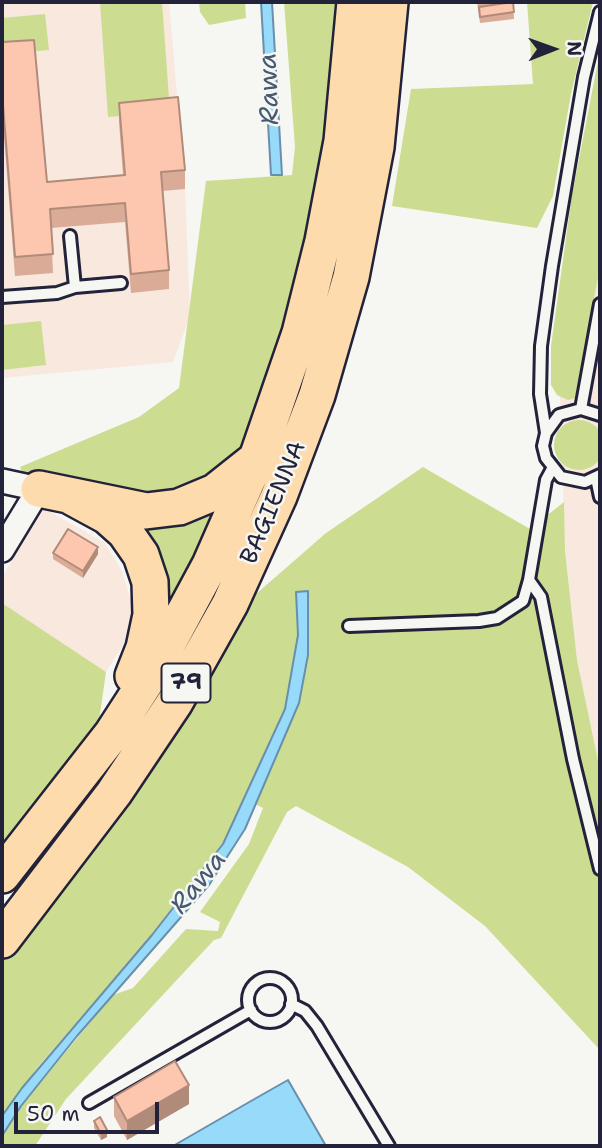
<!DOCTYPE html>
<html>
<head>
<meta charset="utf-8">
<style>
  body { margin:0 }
  #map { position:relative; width:602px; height:1148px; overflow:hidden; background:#f6f6f2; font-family:"Shantell Sans",sans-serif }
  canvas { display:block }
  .frame { position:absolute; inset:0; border:4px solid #22223b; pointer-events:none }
  .north { position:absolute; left:518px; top:14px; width:70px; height:70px; -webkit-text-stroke:5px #f6f6f2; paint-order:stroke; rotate:89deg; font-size:19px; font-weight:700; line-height:28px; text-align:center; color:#22223b }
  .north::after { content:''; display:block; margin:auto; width:24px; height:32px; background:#22223b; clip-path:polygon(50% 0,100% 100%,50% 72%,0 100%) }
  .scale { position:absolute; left:14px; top:1102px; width:145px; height:32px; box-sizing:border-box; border:4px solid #22223b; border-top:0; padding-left:9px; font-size:21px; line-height:24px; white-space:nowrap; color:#22223b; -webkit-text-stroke:5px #f6f6f2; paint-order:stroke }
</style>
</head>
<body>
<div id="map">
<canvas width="602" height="1148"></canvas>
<div class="frame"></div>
<div class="north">N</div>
<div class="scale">50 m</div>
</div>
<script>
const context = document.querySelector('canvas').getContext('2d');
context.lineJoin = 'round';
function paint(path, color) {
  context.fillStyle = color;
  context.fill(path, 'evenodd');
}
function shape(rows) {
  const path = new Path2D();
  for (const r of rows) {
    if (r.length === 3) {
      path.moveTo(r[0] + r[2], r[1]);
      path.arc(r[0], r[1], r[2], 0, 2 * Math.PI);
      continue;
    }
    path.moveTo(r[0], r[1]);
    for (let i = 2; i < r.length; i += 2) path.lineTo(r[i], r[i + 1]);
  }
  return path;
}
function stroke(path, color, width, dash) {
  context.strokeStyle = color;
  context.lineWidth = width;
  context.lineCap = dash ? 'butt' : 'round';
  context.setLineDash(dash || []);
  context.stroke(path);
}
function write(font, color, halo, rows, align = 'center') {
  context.font = font + ' "Shantell Sans",sans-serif';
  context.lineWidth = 5;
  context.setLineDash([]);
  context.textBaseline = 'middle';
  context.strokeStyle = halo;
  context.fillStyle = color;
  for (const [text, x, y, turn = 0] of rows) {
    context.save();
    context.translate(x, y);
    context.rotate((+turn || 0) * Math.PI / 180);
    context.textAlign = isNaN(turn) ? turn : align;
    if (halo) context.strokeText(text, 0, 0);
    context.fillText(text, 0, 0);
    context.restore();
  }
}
const built = shape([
  [2,2,169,2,185,189,190,316,173,362,2,378],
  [600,82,600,770,577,660,565,551,559,363],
  [41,507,104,542,122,571,133,608,126,640,106,672,2,603,2,578]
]);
const green = shape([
  [100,2,162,2,170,112,108,117],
  [199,2,245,2,246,18,209,25,200,12],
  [284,2,343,2,339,58,307,260,237,462,166,499,23,475,20,467,139,417,179,388,206,181,292,175,295,147],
  [527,2,593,2,571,94,553,196,537,228,392,206,411,89,533,84],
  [45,14,49,50,2,54,2,18],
  [600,51,600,267,575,398,568,400,557,395,551,385,551,346,572,195],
  [41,321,46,365,2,370,2,325],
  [579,445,25],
  [423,467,530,529,564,502,565,551,577,660,600,770,600,1050,485,926,408,867,296,806,287,812,221,938,214,940,66,1099,35,1146,2,1146,2,1136,21,1106,113,995,133,988,186,929,218,931,220,922,200,912,249,844,263,808,246,799,223,845,152,935,37,1068,2,1116,2,960,81,858,249,593,256,594,326,533],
  [226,495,166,622,130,519],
  [2,603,106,672,99,721,2,847]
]);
const water = shape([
  [261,2,272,2,282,175,271,175,261,2],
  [308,591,308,655,299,703,245,829,209,885,77,1036,21,1106,2,1136,2,1116,22,1088,152,935,223,844,285,709,298,635,296,592,308,591],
  [288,1080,326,1146,173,1146,251,1101,288,1080]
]);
const service = shape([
  [70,236,75,287],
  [2,297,57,293,75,287,121,283],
  [581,409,600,304],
  [600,415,581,409,559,415,546,433,543,446,546,458,561,477,585,482,600,475],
  [546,433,540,394,541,346,552,266,584,77,600,12],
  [596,478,600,497],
  [529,580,546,480,552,469],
  [349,626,479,621,497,618,523,601,529,580,541,597,573,759,600,869],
  [270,1000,22],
  [291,1004,305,1011,317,1026,389,1146],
  [89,1103,251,1010]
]);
const minor = shape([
  [2,481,39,489,2,550]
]);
const primary = shape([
  [39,489,146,511,179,507,215,492,254,461],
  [72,497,107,516,125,532,141,555,150,582,151,615,144,648,133,676],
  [2,875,112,734,154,669,210,565,257,458,300,333,323,241,342,141,355,2],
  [2,940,114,793,175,702,230,604,279,496,317,395,351,277,376,147,390,2]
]);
const wall = shape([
  [477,2,513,2,514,19,480,23],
  [2,42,47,182,123,175,119,122,119,103,185,170,185,189,162,191,169,270,169,289,131,293,125,222,51,228,53,273,15,276,2,111],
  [53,553,98,554,83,578,53,559],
  [114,1097,189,1104,127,1140,114,1116],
  [94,1121,107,1137,101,1140,94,1128]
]);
const shadedWall = shape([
  [98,547,98,554,83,578,83,571],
  [189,1085,189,1104,127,1140,127,1121],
  [107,1130,107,1137,101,1140,101,1134]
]);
const building = shape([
  [513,2,514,12,480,17,479,7,513,2],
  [34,40,47,182,125,175,119,103,178,97,185,170,161,172,169,270,131,274,125,203,50,209,53,254,15,257,2,92,2,42,34,40],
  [68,529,98,547,83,571,53,553,68,529],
  [175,1061,189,1085,127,1121,114,1097,175,1061],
  [100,1117,107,1130,101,1134,94,1121,100,1117]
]);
const shields = [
  [186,683,49]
];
const shieldNames = [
  ["79",186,683]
];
const streetNames = [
  ["BAGIENNA",274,503,-67]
];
const waterNames = [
  ["Rawa",270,89,-92],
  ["Rawa",199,883,-51]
];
paint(built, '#f8e8de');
paint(green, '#ccdd91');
paint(water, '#97daf9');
stroke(water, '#6890ad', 2);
stroke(service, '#22223b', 16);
stroke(minor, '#22223b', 28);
stroke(primary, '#22223b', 40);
stroke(service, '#f6f6f2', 10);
stroke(minor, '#f6f6f2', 23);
stroke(primary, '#fedbac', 35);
paint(wall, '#daab96');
paint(shadedWall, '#b18b7a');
paint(building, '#fdc7af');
stroke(building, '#b18b7a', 2);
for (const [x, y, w] of shields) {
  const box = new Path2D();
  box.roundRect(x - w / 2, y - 19.5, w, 39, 5);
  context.fillStyle = '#f6f6f2';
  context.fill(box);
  stroke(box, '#22223b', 2);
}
write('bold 23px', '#22223b', null, shieldNames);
write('24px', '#22223b', '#f6f6f2', streetNames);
write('italic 26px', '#455974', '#f6f6f2', waterNames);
</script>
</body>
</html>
